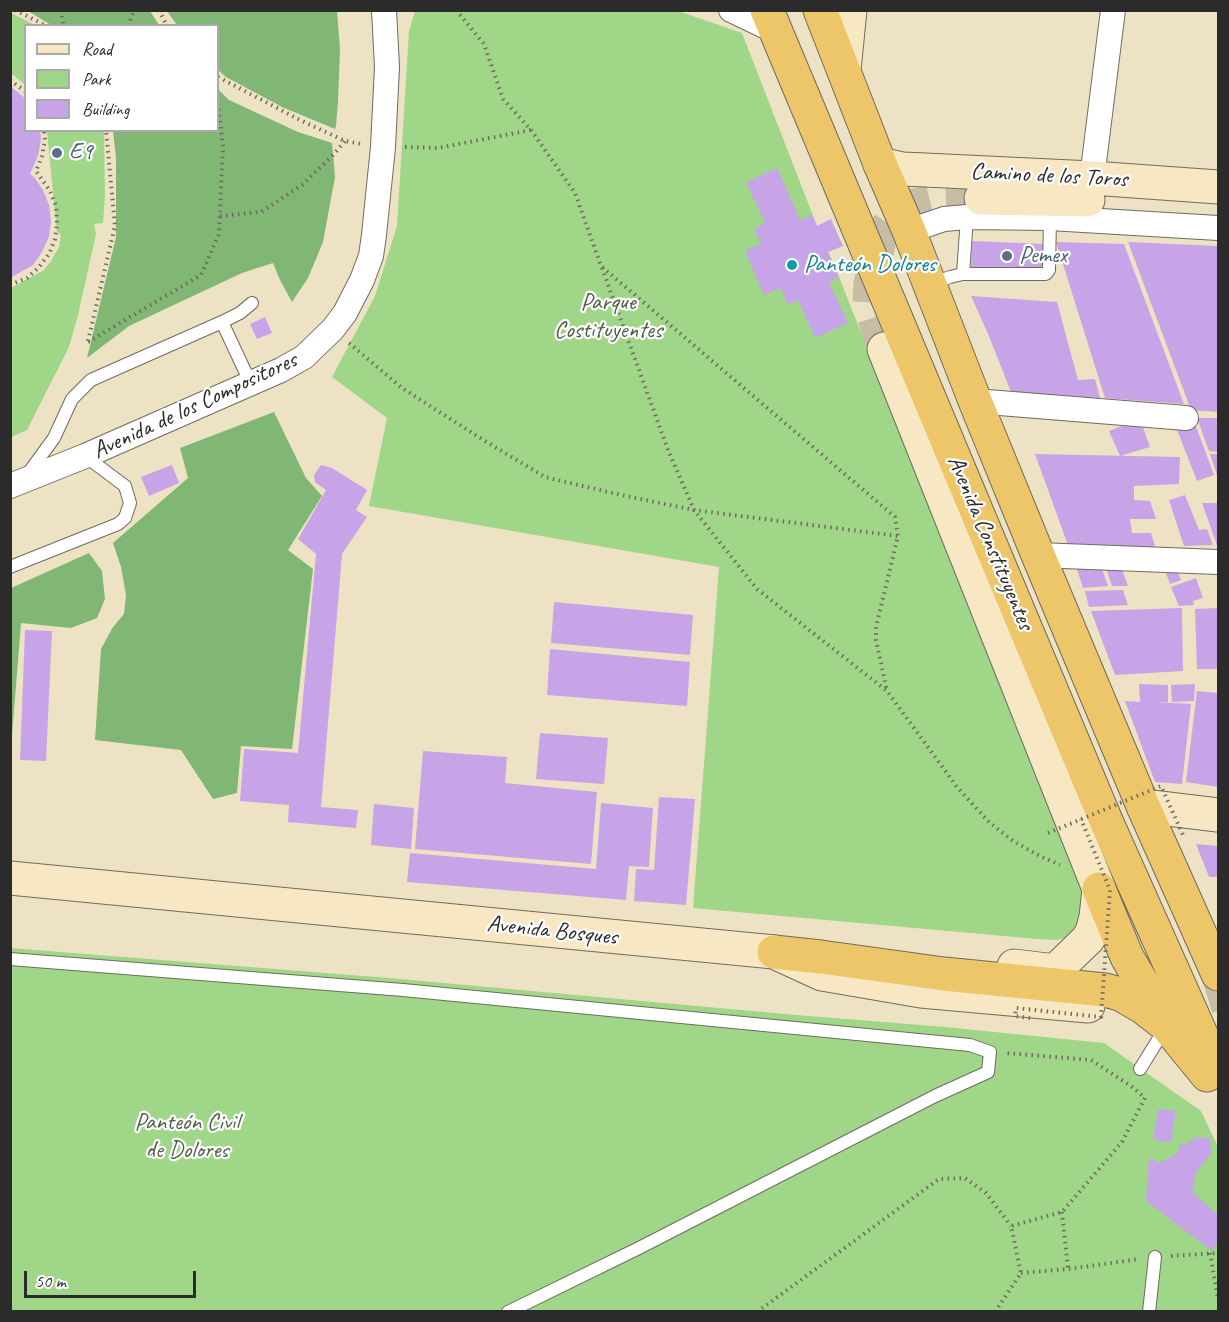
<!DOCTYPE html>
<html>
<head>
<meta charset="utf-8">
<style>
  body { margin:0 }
  #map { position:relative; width:1229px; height:1322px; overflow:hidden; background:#eee2c4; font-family:Caveat,sans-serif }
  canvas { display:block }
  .frame { position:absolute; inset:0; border:12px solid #2b2b2b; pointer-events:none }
  .legend { position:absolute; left:24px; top:24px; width:195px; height:108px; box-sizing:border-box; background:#fff; border:2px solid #aaa; margin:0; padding:8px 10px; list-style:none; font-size:18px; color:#2b2b2b }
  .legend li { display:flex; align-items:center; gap:12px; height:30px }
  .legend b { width:30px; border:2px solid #aaa }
  .scale { position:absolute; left:24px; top:1271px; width:172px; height:27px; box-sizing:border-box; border:3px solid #2b2b2b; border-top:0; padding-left:8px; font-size:18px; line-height:21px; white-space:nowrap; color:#2b2b2b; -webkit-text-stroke:4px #fff; paint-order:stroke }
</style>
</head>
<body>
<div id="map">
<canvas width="1229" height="1322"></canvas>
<div class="frame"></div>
<ul class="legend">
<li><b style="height:8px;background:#f7e8c3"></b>Road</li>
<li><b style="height:16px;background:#a0d687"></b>Park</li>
<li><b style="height:16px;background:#c7a4e7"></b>Building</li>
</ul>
<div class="scale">50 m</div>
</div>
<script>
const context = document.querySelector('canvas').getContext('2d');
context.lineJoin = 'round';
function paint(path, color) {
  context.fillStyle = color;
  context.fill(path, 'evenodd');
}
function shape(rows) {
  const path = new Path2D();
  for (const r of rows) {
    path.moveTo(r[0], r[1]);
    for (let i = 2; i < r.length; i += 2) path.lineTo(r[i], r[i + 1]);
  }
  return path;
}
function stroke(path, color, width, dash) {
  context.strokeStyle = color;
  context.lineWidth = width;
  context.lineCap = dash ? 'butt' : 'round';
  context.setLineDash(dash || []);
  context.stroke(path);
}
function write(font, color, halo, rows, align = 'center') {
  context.font = font + ' Caveat,sans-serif';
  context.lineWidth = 4.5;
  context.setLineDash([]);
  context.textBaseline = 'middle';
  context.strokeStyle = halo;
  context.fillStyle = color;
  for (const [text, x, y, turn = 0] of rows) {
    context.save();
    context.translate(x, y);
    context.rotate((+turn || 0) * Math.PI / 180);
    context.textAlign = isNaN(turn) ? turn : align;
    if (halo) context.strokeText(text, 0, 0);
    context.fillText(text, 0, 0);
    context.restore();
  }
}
const green = shape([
  [415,11,678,11,742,33,817,226,839,277,1090,910,1077,935,1056,940,1037,939,693,908,719,567,369,506,387,418,332,377,375,296,397,226,409,31],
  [11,13,35,25,26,26,25,85,11,73],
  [47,131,104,131,105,197,103,223,94,224,96,234,78,315,69,347,27,430,11,437,11,288,44,270,51,261,59,247,61,235,57,232],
  [10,948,389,978,796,1015,945,1027,1104,1043,1201,1111,1218,1147,1218,1311,11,1311]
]);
const forest = shape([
  [28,11,150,11,159,25,51,25],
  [167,11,337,11,340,49,338,102,336,126,335,129,282,107,226,77,218,70,218,26,177,25],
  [218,89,229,100,298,132,332,143,335,177,323,242,308,278,292,302,280,280,273,263,242,273,129,326,87,358,116,237,116,158,113,131,218,130],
  [274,412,306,478,322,496,288,550,313,569,292,749,241,746,237,793,213,799,181,750,95,740,101,649,113,627,124,614,126,595,121,567,113,543,188,478,180,448],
  [89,553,102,571,105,599,97,618,71,628,21,623,11,748,11,588]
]);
const building = shape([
  [10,86,26,99,26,130,40,130,41,140,38,156,30,174,34,177,43,190,49,205,51,221,49,237,42,252,33,265,10,278],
  [777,168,800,220,812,215,817,226,831,219,843,246,828,252,839,277,829,282,848,323,815,338,798,300,788,305,780,288,764,295,745,251,761,244,754,229,765,223,746,182],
  [972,241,1043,244,1042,271,971,268],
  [1056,242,1124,244,1184,404,1105,398],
  [1128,242,1218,246,1218,412,1191,410],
  [971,296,1057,302,1078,380,1095,379,1100,398,1011,392,989,336],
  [265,317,272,333,257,339,250,324],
  [1197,418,1218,418,1218,452,1209,451],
  [1140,419,1150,447,1120,456,1109,431],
  [1194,421,1214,475,1197,481,1174,422],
  [1035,454,1180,457,1179,484,1134,486,1134,500,1150,501,1156,519,1130,519,1132,533,1151,533,1156,549,1069,548],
  [1210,454,1218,454,1218,478],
  [172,465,179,483,149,496,141,477],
  [321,465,332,468,367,490,356,510,367,517,342,554,321,807,358,810,356,828,288,822,289,805,240,801,244,749,298,753,316,554,298,539,326,490,315,482,314,475],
  [1185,495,1199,530,1207,529,1213,545,1184,546,1169,500],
  [1202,503,1218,503,1218,548],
  [1075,563,1100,563,1108,586,1083,588],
  [1104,563,1120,564,1128,586,1112,586],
  [1163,565,1175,565,1181,580,1170,584],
  [1196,578,1203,598,1193,601,1194,605,1179,606,1171,587],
  [1123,590,1128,605,1089,607,1085,591],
  [554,602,693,615,690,655,551,643],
  [1182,608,1183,671,1115,675,1091,611],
  [1218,608,1218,669,1197,669,1195,609],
  [25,630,52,631,46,761,20,760],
  [550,649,690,662,687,706,547,695],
  [1139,684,1168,685,1168,702,1154,702,1191,704,1182,784,1155,782,1125,701,1140,702],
  [1195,684,1194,701,1172,702,1171,685],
  [1197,691,1218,693,1218,787,1186,782],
  [540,733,608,738,604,784,536,779],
  [423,751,507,757,505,783,597,792,591,864,415,849],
  [659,797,695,799,686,905,634,901,636,869,654,870],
  [601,803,653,808,649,867,629,866,626,900,407,882,410,853,596,869],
  [374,804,414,808,411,849,371,845],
  [1196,844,1218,846,1218,877,1209,877],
  [1158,1109,1176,1111,1171,1142,1153,1140],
  [1193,1137,1210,1138,1211,1153,1195,1174,1193,1193,1218,1215,1218,1245,1217,1244,1212,1251,1146,1201,1149,1158,1159,1163,1178,1153,1180,1144,1187,1145,1188,1141,1193,1141]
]);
const secondaryTunnel = shape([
  [884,349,869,303,870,284,881,235,890,222,907,207,934,200,981,198],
  [1159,1004,1202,999,1218,994]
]);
const path = shape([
  [15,10,47,26],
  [61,10,62,17,64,26],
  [159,10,167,26],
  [456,10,484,44,503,99,531,130,575,193,601,266,895,517,898,536,876,627,876,640,887,691],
  [128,26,134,10],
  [218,77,302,121,345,141,362,144],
  [10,80,26,92],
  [405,147,438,148,531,130],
  [220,216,261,212,302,185,334,154,345,141],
  [602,268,668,450,694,510,757,589,887,691,957,787,989,822,1013,841,1040,856,1060,865],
  [10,285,27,278,39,267,49,254,55,239,57,223,56,206,50,191,36,171,42,156,45,140,44,130],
  [88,341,115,226,106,130],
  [88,342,201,275,219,234,223,145,218,106],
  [349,343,402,388,485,441,545,477,621,495,694,510,898,536],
  [1062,1212,1068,1269],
  [1210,1253,1218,1299],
  [1171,1256,1218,1253],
  [1021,1273,1068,1269,1140,1259],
  [757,1312,939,1179,965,1178,986,1193,1011,1226],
  [995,1312,1021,1273,1011,1226,1062,1212,1122,1142,1145,1098,1131,1086,1091,1060,1006,1053]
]);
const lane = shape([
  [963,274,967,217],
  [931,284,950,277,963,274,1046,274,1049,270,1050,218],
  [222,322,251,384],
  [27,475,54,438,72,399,91,380,222,322,240,313,252,303],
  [10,567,118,524,125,518,130,503,125,486,85,456],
  [10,959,403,990,970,1045,990,1052,988,1072,935,1096,639,1248,508,1312],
  [1140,1069,1166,1027],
  [1149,1312,1155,1257]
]);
const street = shape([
  [731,10,775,31],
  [1092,178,1113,10],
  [909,231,944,219,967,217,1050,218,1218,228],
  [975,401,1186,418],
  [10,486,85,456,281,370,304,357,333,329,345,313,362,280,371,256,374,235,383,147,387,67,384,10],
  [1038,555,1218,562]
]);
const secondary = shape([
  [844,70,850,10],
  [880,164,903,169,925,170,1092,178,1218,187],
  [981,198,1088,200],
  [884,349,1099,889,1096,917,1092,932,1088,939,1055,971,1014,966],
  [1143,806,1218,815],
  [10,878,774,952,822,974,921,991,1088,1006]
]);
const highway = shape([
  [767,10,1107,823,1218,1072],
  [820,10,880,164,909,231,975,401,1038,555,1143,806,1218,974],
  [1099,889,1127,957,1162,1017],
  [774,952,821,957,944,974,1105,990,1120,994,1144,1008,1167,1026,1207,1075]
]);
const pathBridge = shape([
  [1048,833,1161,786,1183,835],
  [1030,1018,1015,1016,1016,1008,1101,1017,1110,890,1081,819]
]);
const markers = [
  [57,153,6,"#5c6f8a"],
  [1007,256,6,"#5c6f8a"],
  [792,265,6,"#0f9aa8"]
];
const serviceNames = [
  ["E9",69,153],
  ["Pemex",1019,256]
];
const streetNames = [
  ["Camino de los Toros",1049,176,3],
  ["Avenida de los Compositores",195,406,-25],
  ["Avenida Constituyentes",990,543,67],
  ["Avenida Bosques",552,931,6]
];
const cultureNames = [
  ["Panteón Dolores",804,265]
];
const parkNames = [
  ["Parque",608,303],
  ["Costituyentes",608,331],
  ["Panteón Civil",187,1123],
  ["de Dolores",187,1151]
];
paint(green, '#a0d687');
paint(forest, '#80b774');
paint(building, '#c7a4e7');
stroke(secondaryTunnel, '#c7bda5', 33, [33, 16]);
stroke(lane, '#6f6b61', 14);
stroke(street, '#6f6b61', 26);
stroke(secondary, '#6f6b61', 35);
stroke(highway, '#6f6b61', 35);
stroke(path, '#6f6b61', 4, [1.5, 4.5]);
stroke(lane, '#fff', 12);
stroke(street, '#fff', 24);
stroke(secondary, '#f7e8c3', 33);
stroke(highway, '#ecc669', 33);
stroke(pathBridge, '#6f6b61', 4, [1.5, 4.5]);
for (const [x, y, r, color] of markers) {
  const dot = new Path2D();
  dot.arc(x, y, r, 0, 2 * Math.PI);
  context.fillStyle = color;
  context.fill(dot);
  stroke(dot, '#fff', 2);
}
write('24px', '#4e5e75', '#fff', serviceNames, 'left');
write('24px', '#2b2b2b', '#fff', streetNames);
write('24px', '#0d838f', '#fff', cultureNames, 'left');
write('24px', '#4e5e47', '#fff', parkNames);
</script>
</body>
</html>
